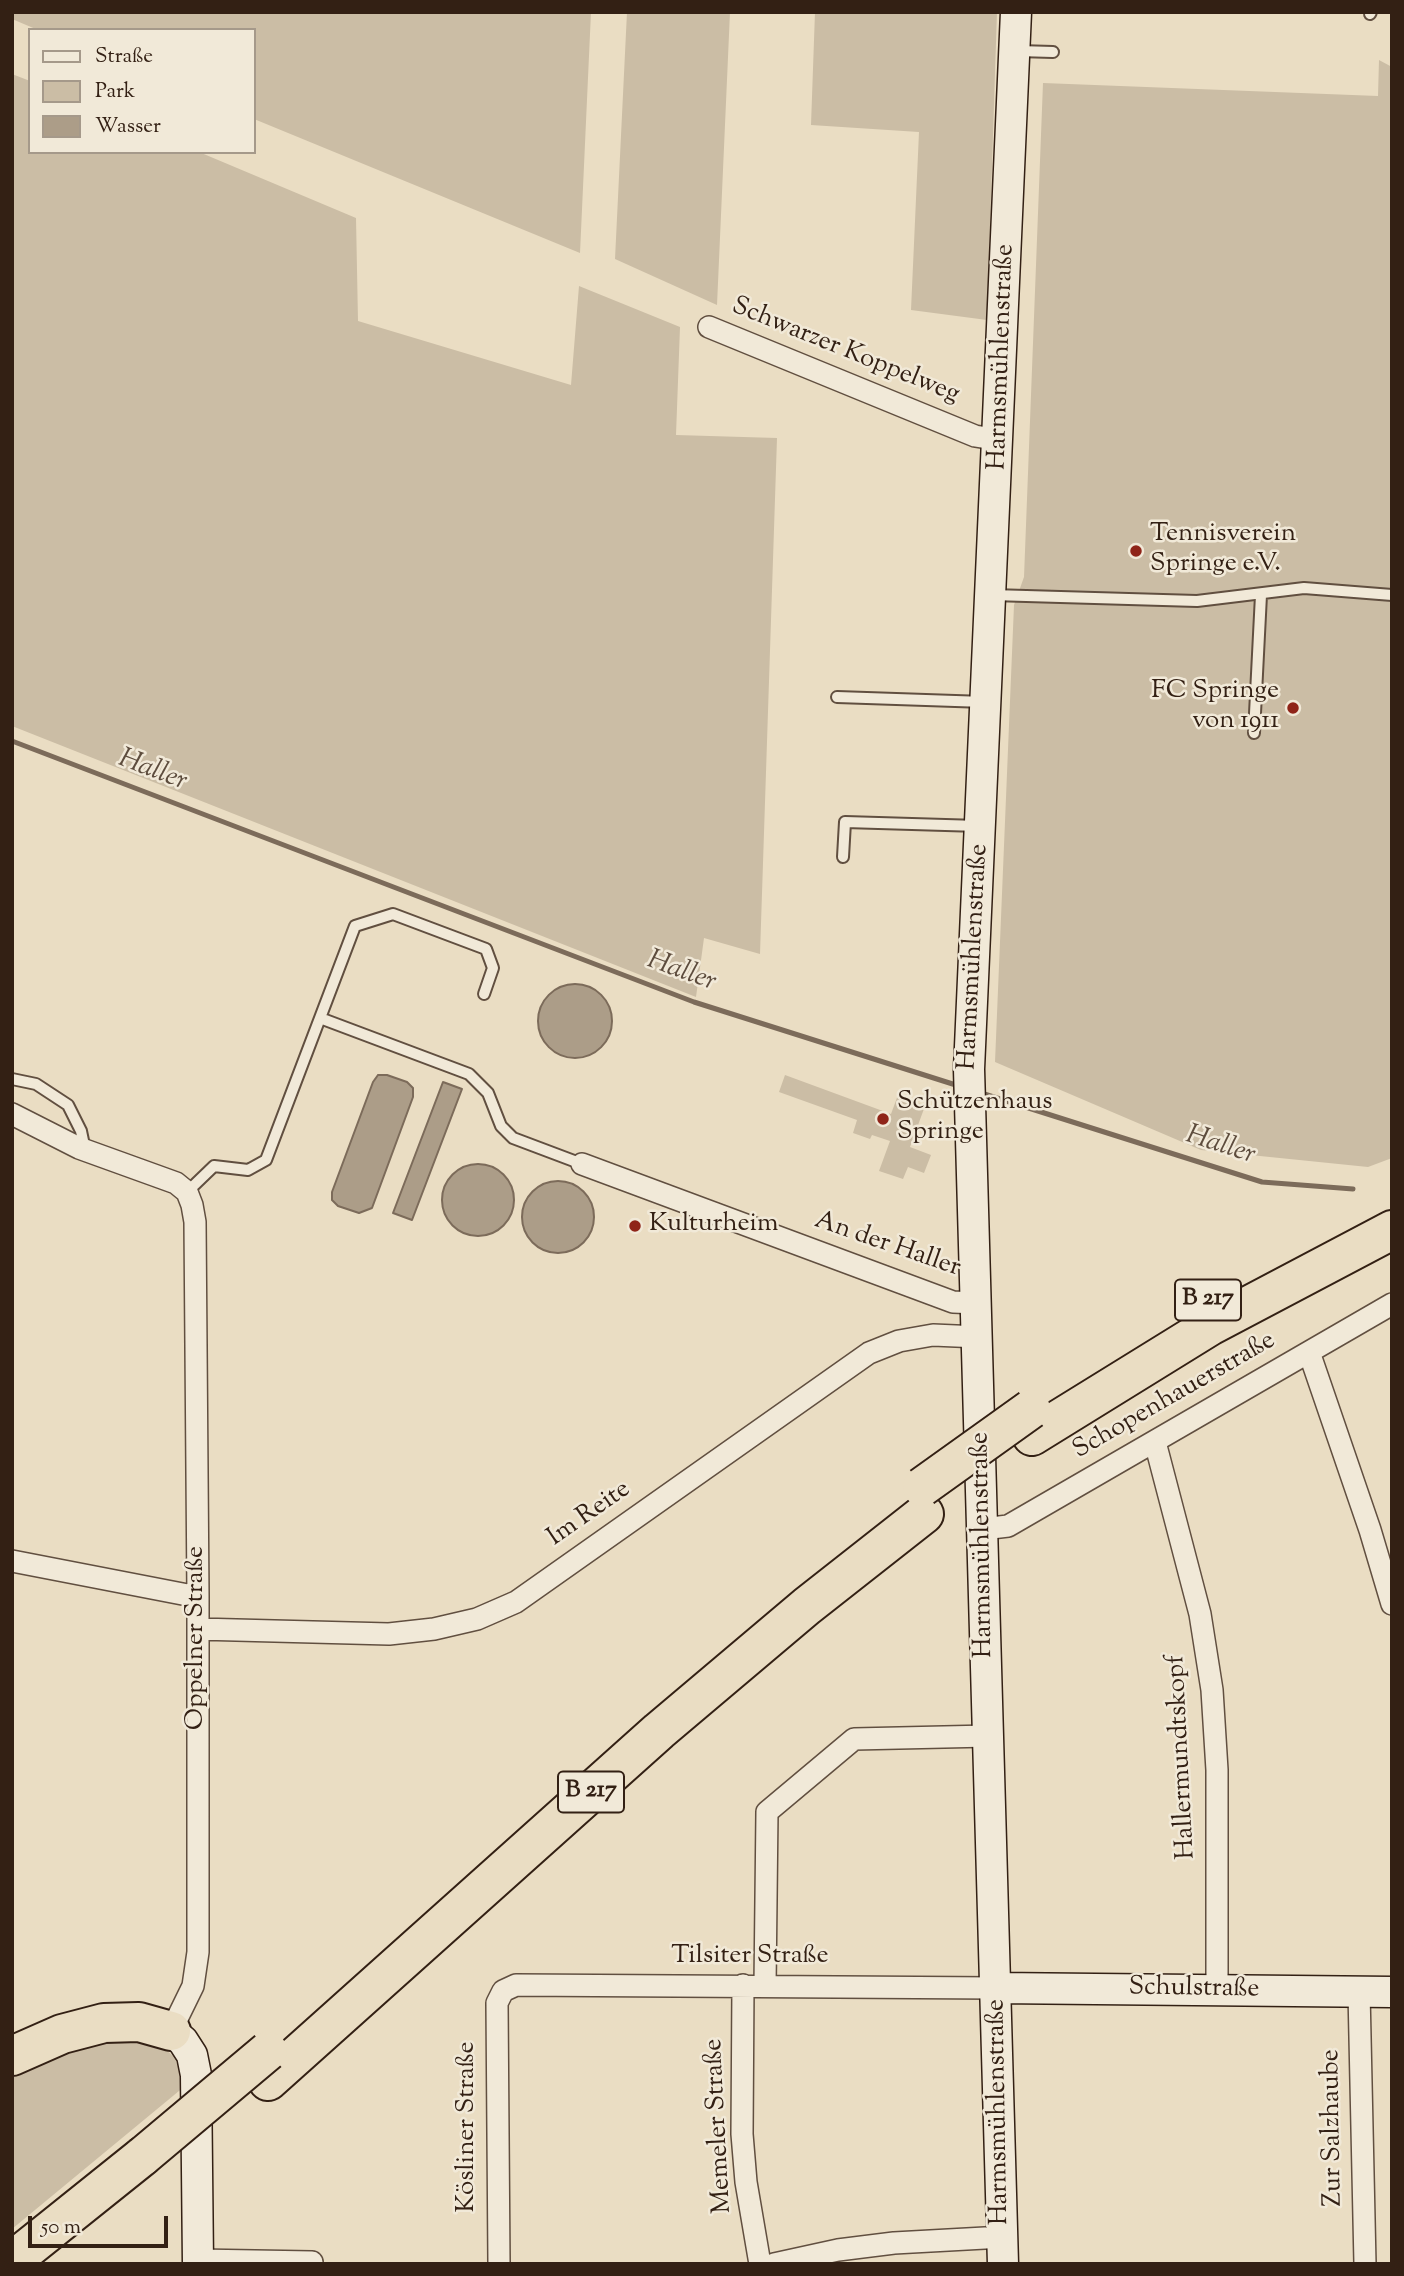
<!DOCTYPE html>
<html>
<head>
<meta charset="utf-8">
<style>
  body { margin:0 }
  #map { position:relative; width:1404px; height:2276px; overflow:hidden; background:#eaddc3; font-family:"Sorts Mill Goudy",serif }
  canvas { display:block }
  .frame { position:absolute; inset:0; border:14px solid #332014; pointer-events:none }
  .legend { position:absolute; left:28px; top:28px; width:228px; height:126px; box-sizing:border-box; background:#f1e9d8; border:2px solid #a5998a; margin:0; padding:9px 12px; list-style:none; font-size:21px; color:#332014 }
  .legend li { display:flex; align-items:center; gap:14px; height:35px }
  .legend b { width:35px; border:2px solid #a5998a }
  .scale { position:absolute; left:28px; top:2216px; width:140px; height:32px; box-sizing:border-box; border:4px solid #332014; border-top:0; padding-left:9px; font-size:21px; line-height:24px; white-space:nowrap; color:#332014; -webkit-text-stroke:5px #f1e9d8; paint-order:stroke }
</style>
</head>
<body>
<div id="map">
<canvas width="1404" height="2276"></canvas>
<div class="frame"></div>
<ul class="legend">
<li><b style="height:9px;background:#f1e9d8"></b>Straße</li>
<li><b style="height:19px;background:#cbbda5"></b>Park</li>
<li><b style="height:19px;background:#ac9d88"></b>Wasser</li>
</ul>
<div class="scale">50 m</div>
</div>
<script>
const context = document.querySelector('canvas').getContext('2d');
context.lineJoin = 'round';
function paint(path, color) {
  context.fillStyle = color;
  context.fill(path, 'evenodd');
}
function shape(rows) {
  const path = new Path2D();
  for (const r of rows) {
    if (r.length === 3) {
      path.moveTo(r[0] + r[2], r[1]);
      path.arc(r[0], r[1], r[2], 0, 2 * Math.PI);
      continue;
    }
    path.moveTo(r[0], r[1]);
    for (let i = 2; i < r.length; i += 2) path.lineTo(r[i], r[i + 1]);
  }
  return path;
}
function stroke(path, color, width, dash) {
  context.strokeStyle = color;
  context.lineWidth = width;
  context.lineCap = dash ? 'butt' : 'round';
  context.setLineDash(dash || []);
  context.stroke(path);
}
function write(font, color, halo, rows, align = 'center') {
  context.font = font + ' "Sorts Mill Goudy",serif';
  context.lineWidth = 5;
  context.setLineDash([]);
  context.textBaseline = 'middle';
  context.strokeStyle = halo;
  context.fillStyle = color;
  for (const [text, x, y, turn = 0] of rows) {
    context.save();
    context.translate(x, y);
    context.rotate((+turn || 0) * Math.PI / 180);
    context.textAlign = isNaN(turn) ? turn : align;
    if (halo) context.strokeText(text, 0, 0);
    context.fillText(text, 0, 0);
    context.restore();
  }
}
const green = shape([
  [12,12,591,12,580,253,254,119,254,30,38,30,12,19],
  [627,12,730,12,717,305,615,259],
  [815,12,997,12,987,320,911,310,919,132,811,125],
  [1379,60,1392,67,1392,1158,1368,1167,1201,1150,995,1062,1014,605,1024,577,1043,83,1378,96],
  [12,74,30,81,30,152,199,152,356,218,358,321,571,385,579,286,680,327,676,435,777,438,760,954,704,938,696,997,12,726],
  [785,1075,891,1114,898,1095,925,1106,910,1147,931,1155,924,1173,908,1167,903,1179,879,1171,890,1141,872,1135,870,1139,853,1133,857,1120,779,1092],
  [91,2036,160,2044,173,2056,182,2072,185,2086,12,2229,12,2068]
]);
const water = shape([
  [575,1021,37],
  [378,1075,387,1075,407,1082,413,1088,413,1097,372,1208,359,1213,338,1206,332,1200,332,1192,373,1082,378,1075],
  [443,1082,462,1089,412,1220,393,1213,443,1082],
  [478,1200,36],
  [558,1217,36]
]);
const stream = shape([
  [12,741,694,1002,959,1086],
  [978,1092,1262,1182,1353,1189]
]);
const lane = shape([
  [1370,14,1371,12],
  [1018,51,1053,52],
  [992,595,1197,601,1304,588,1392,595],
  [837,697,985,702],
  [1254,733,1261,595],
  [843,857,845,822,979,826],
  [320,1018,355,926,393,914,486,949,493,968,484,994],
  [12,1079,36,1084,68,1105,81,1131,85,1150],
  [187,1192,214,1166,248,1170,266,1160,320,1018,469,1074,488,1093,501,1126,513,1138,582,1164]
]);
const street = shape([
  [709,327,975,436,1000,440],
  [12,1114,79,1148,176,1183,187,1192,192,1205,195,1222,198,1597,198,1952,193,1986,171,2031],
  [582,1164,953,1302,977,1303],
  [1309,1352,1370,1530,1392,1604],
  [1155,1442,1200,1614,1212,1690,1217,1770,1217,1990],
  [983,1529,1008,1526,1392,1304],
  [12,1561,198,1597],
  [198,1629,389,1634,434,1629,477,1619,516,1602,869,1353,899,1341,933,1335,979,1337],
  [743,1985,742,2134,746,2182,760,2264],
  [765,1986,767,1812,854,1739,989,1736],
  [1359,1992,1365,2264],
  [198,2260,312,2262],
  [499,2264,497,2003,503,1991,516,1985,997,1988],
  [774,2264,838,2250,894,2243,1003,2237]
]);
const secondary = shape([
  [997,1988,1392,1992],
  [171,2031,183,2041,192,2055,196,2075,198,2264],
  [1003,2264,969,1069,1016,12]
]);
const highway = shape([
  [1032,1436,1210,1326,1392,1230],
  [12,2056,62,2034,104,2023,139,2022,171,2031],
  [268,2081,659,1731,807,1606,924,1514],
  [12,2261,143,2156]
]);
const highwayBridge = shape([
  [922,1487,1031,1409],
  [143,2156,268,2051]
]);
const markers = [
  [1136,551,7,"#8f2418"],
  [1293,708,7,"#8f2418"],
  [883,1119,7,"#8f2418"],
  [635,1226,7,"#8f2418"]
];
const shields = [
  [1208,1300,66],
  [591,1792,66]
];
const shieldNames = [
  ["B 217",1208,1300],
  ["B 217",591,1792]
];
const streetNames = [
  ["Schwarzer Koppelweg",845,352,22],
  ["Harmsmühlenstraße",1003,357,-88],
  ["Harmsmühlenstraße",975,957,-87],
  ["An der Haller",887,1246,19],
  ["Schopenhauerstraße",1175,1397,-30],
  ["Im Reite",590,1515,-35],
  ["Harmsmühlenstraße",984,1545,-91],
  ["Oppelner Straße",198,1638,-90],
  ["Hallermundtskopf",1183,1757,-93],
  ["Tilsiter Straße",750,1958],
  ["Schulstraße",1194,1990,1],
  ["Harmsmühlenstraße",1000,2112,-91],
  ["Memeler Straße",720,2126,-93],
  ["Kösliner Straße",469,2127,-90],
  ["Zur Salzhaube",1334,2128,-91]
];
const poiNames = [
  ["Tennisverein",1150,536],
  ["Springe e.V.",1150,566],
  ["FC Springe",1279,693,"right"],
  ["von 1911",1279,723,"right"],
  ["Schützenhaus",897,1104],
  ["Springe",897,1134],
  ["Kulturheim",649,1226]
];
const waterNames = [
  ["Haller",152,772,21],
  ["Haller",681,973,20],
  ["Haller",1220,1147,18]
];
paint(green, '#cbbda5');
paint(water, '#ac9d88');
stroke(water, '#7c6b5a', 2);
stroke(stream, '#7c6b5a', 5);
stroke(lane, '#614f40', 14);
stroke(street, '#614f40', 24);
stroke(secondary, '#332014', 33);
stroke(highway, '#332014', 42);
stroke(lane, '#f1e9d8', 10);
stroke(street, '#f1e9d8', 21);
stroke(secondary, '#f1e9d8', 30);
stroke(highway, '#eaddc3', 38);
stroke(highwayBridge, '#332014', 42, []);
stroke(highwayBridge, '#eaddc3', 38);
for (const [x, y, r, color] of markers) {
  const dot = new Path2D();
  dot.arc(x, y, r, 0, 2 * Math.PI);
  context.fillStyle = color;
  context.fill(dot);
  stroke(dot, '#f1e9d8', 2.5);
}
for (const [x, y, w] of shields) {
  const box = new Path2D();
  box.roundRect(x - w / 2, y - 20.5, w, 41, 5);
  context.fillStyle = '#f1e9d8';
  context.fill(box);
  stroke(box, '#332014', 2);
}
write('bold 24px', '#332014', null, shieldNames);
write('26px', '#332014', '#f1e9d8', streetNames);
write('26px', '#332014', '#f1e9d8', poiNames, 'left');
write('italic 28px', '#5d4c3d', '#f1e9d8', waterNames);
</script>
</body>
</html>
